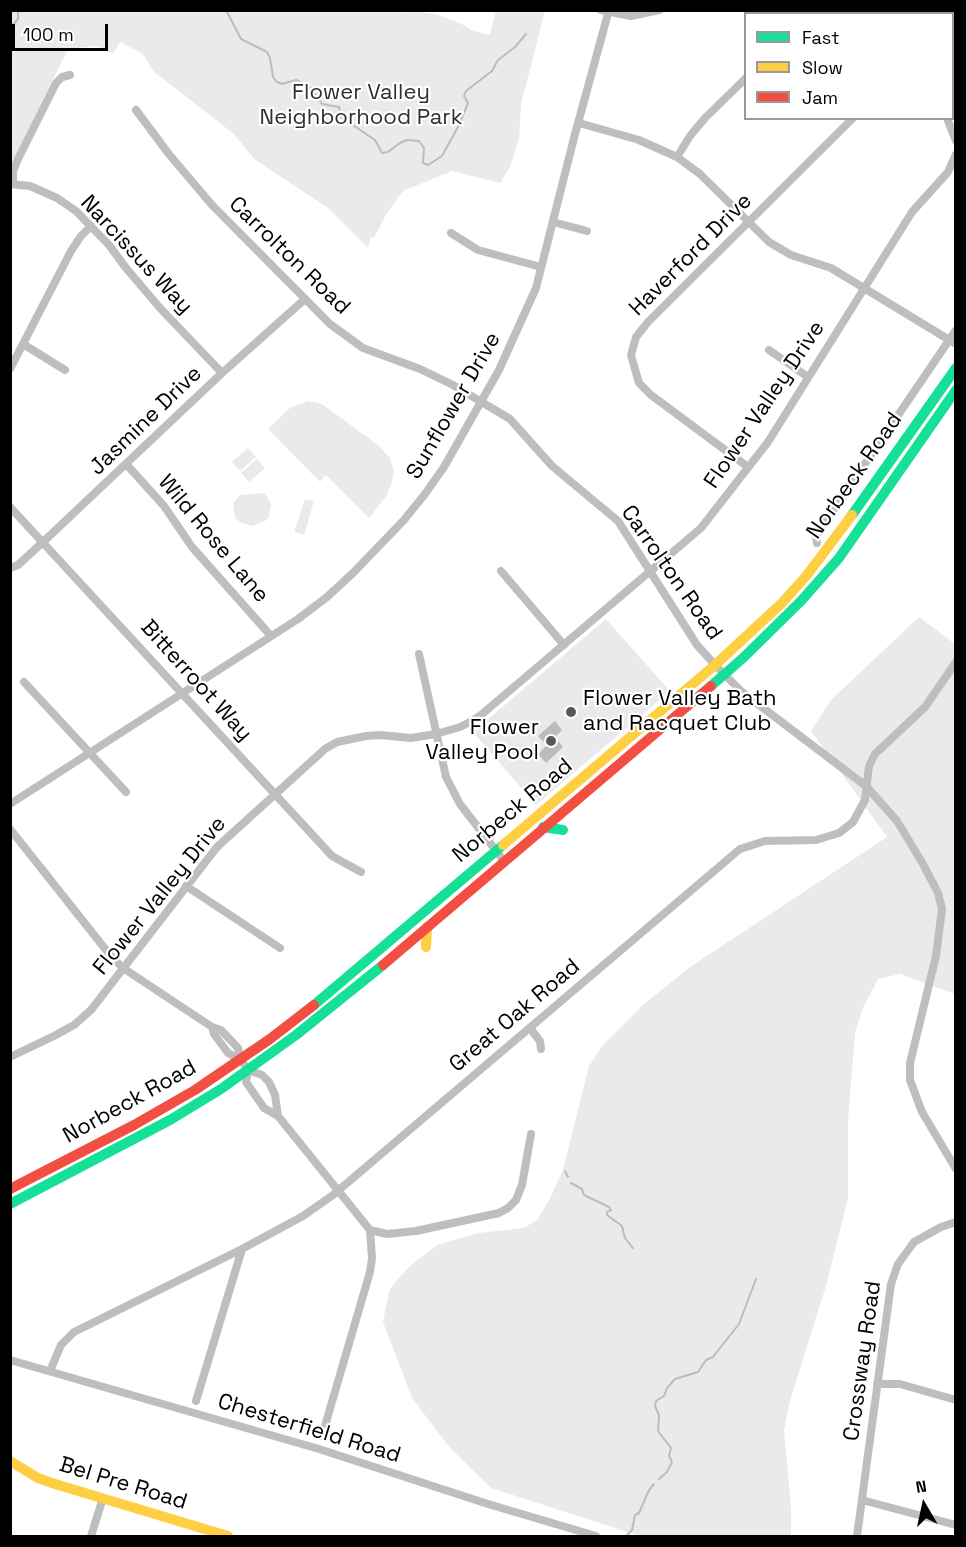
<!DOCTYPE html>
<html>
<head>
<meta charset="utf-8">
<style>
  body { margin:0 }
  #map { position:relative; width:966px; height:1547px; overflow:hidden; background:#fff; font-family:"Space Grotesk",sans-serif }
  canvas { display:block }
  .frame { position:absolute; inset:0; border:12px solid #000; pointer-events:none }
  .legend { position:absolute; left:744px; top:12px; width:210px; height:108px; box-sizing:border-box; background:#fff; border:2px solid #999; margin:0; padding:8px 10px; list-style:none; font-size:18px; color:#000 }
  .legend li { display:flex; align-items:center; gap:12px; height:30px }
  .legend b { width:30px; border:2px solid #999 }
  .north { position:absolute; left:894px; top:1475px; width:60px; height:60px; -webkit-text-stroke:4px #fff; paint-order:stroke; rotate:351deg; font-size:16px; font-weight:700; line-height:24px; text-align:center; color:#000 }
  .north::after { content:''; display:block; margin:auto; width:21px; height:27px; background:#000; clip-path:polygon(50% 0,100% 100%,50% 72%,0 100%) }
  .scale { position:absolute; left:12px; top:24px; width:96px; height:27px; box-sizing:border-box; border:3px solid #000; border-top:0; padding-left:8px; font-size:18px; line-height:21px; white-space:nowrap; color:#000; -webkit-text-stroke:4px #fff; paint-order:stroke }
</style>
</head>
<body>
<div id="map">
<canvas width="966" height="1547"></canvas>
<div class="frame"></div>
<ul class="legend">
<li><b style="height:8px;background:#16e098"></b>Fast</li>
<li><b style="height:8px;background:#ffcf43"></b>Slow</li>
<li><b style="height:8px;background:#f24e42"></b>Jam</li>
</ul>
<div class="north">N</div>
<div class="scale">100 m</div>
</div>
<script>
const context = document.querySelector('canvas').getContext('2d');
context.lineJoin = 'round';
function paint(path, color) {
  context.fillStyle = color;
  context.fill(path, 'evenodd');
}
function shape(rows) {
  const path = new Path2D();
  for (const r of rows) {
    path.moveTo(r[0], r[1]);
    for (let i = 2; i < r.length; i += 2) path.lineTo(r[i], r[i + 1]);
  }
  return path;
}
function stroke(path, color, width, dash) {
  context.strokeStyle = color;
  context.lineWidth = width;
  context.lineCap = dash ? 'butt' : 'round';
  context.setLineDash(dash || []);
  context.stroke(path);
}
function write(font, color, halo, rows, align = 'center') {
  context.font = font + ' "Space Grotesk",sans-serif';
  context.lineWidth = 4.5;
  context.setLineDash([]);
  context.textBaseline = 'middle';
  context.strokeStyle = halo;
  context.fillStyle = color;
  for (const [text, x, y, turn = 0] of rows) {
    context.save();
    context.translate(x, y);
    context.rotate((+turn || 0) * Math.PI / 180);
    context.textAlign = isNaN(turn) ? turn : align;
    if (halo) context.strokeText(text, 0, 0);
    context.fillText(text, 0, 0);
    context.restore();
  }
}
const green = shape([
  [393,10,402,13,413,11,439,15,466,26,471,30,490,35,496,11,545,11,521,104,519,139,510,167,500,183,452,171,403,191,387,213,374,238,371,237,368,248,328,208,254,159,234,134,153,71,143,54,120,42,113,54,97,46,68,49,11,164,11,11],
  [308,401,322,404,378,445,390,458,394,471,392,482,387,495,369,518,326,475,320,482,268,429,290,408],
  [248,448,256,457,240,471,232,462],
  [257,459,265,468,249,482,241,473],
  [265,493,271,504,269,517,265,521,252,526,240,522,235,518,233,503,240,495],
  [305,499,314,501,304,535,294,532],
  [919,617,955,644,955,994,900,974,878,979,863,1008,855,1033,848,1121,848,1199,825,1289,790,1401,784,1430,791,1507,791,1536,640,1536,491,1488,450,1448,412,1398,383,1322,389,1291,397,1280,411,1265,437,1245,479,1233,524,1228,537,1220,549,1200,563,1170,589,1066,602,1046,644,1004,690,967,887,837,811,731,831,700],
  [606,619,670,691,536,805,473,732]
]);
const water = shape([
  [555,721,562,730,555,737,563,747,546,763,538,754,547,745,538,736]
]);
const stream = shape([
  [226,10,241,39,267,52,270,58,273,77,277,82,282,84,296,80,303,83,312,89,322,104,339,107,341,117,375,140,382,153,388,152,400,143,407,140,419,141,424,148,423,163,428,165,442,156,459,125,468,103,464,96,466,91,492,71,498,60,515,47,526,34],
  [10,28,18,19,18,10],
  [565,1171,568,1177],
  [571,1183,582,1189,584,1195,609,1207,611,1210,607,1212,607,1215,622,1226,625,1238,633,1248],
  [659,1479,667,1472,672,1462,669,1456,671,1448,658,1431,659,1415,655,1406,656,1401,664,1396,667,1388,675,1379,698,1372,706,1360,713,1357,739,1324,756,1279],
  [626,1536,632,1530,635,1515,639,1513,649,1490,654,1484]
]);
const street = shape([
  [601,10,631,16,659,10],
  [136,110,168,153,212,205,330,324,363,348,420,369,453,385,510,419,552,466,618,521,697,645,715,665,742,692,866,786,897,821,923,864,938,893,942,909,936,956,910,1063,910,1080,922,1112,956,1169],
  [947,118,956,141],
  [579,123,639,140,677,157,700,174,769,242,791,255,831,268,956,344],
  [677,157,690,136,705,118,746,78],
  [10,184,30,186,57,198,76,211,109,245,126,268,160,308,222,373],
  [13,184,13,171,18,159,56,83,62,77,70,75],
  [553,222,587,231],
  [451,233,478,250,541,267],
  [23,344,65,370],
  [769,350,808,377],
  [10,369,71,251,81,236,91,226],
  [127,465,164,506,192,547,271,636],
  [748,467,651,395,639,383,631,355,636,337,648,322,853,118],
  [10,507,332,856,361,872],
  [817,543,816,537,820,530,956,330],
  [10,568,18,565,43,542,222,373,305,299],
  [501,571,564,645],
  [419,654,446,777,460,804,504,861],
  [24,682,126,792],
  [10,804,298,619,327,597,353,573,404,520,425,494,444,467,499,370,536,288,575,134,609,10],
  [10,829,110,955,123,968,212,1027,221,1030,238,1048,241,1060,248,1070,262,1075,269,1082,275,1095,278,1116],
  [186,886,280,948],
  [212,1027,214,1034,228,1053,241,1060],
  [530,1028,540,1041,541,1049],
  [10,1057,54,1036,74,1025,91,1010,217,847,325,749,337,742,366,736,380,735,411,738,436,734,460,727,472,721,481,715,701,528,768,442,912,212,948,172,956,154],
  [248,1070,246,1082,264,1108,278,1116,370,1230,372,1258,370,1272,322,1436],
  [370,1230,387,1234,416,1231,499,1213,508,1208,516,1200,522,1185,531,1134],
  [10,1360,319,1449,488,1504,596,1536],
  [50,1371,61,1345,74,1332,242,1249,303,1216,333,1195,740,849,765,841,816,840,839,833,853,822,865,800,869,766,875,754,925,707,956,662],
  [877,1384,900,1384,956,1400],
  [196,1401,242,1249],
  [862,1500,956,1525],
  [91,1536,103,1498],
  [857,1536,891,1284,898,1264,914,1242,941,1227,956,1222]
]);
const fast = shape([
  [852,515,956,368],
  [711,686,743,658,801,601,839,558,956,390],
  [543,827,563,830],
  [314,1005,503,845],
  [10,1204,170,1120,221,1089,296,1035,383,965]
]);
const slow = shape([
  [503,845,715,665,782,603,807,575,852,515],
  [426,947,427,927],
  [10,1461,38,1478,55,1484,228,1536]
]);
const jam = shape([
  [383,965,711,686],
  [10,1189,134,1125,195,1090,270,1039,314,1005]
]);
const markers = [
  [571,712,6,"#595959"],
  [551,741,6,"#595959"]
];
const parkNames = [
  ["Flower Valley",361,93],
  ["Neighborhood Park",361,118]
];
const streetNames = [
  ["Narcissus Way",136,255,47],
  ["Haverford Drive",691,255,-45],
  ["Carrolton Road",289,256,44],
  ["Flower Valley Drive",765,405,-56],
  ["Sunflower Drive",454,406,-60],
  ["Jasmine Drive",146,421,-44],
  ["Norbeck Road",855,476,-55],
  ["Wild Rose Lane",213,539,50],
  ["Carrolton Road",671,573,55],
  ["Bitterroot Way",196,681,48],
  ["Norbeck Road",513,811,-40],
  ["Flower Valley Drive",160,896,-51],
  ["Great Oak Road",515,1016,-40],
  ["Norbeck Road",130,1102,-29],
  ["Crossway Road",863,1361,-82],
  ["Chesterfield Road",309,1429,17],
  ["Bel Pre Road",123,1484,17]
];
const poiNames = [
  ["Flower Valley Bath",583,699],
  ["and Racquet Club",583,724],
  ["Flower",539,728,"right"],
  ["Valley Pool",539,753,"right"]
];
paint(green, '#eaeaea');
paint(water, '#bcbcbc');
stroke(stream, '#bcbcbc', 2);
stroke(street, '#bebebe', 8);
stroke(fast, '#16e098', 10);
stroke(slow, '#ffcf43', 10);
stroke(jam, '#f24e42', 10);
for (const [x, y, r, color] of markers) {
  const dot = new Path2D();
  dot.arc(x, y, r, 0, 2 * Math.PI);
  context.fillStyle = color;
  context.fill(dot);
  stroke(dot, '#fff', 2);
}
write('22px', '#2f2f2f', '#fff', parkNames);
write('22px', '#000', '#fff', streetNames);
write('22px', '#000', '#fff', poiNames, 'left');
</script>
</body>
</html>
